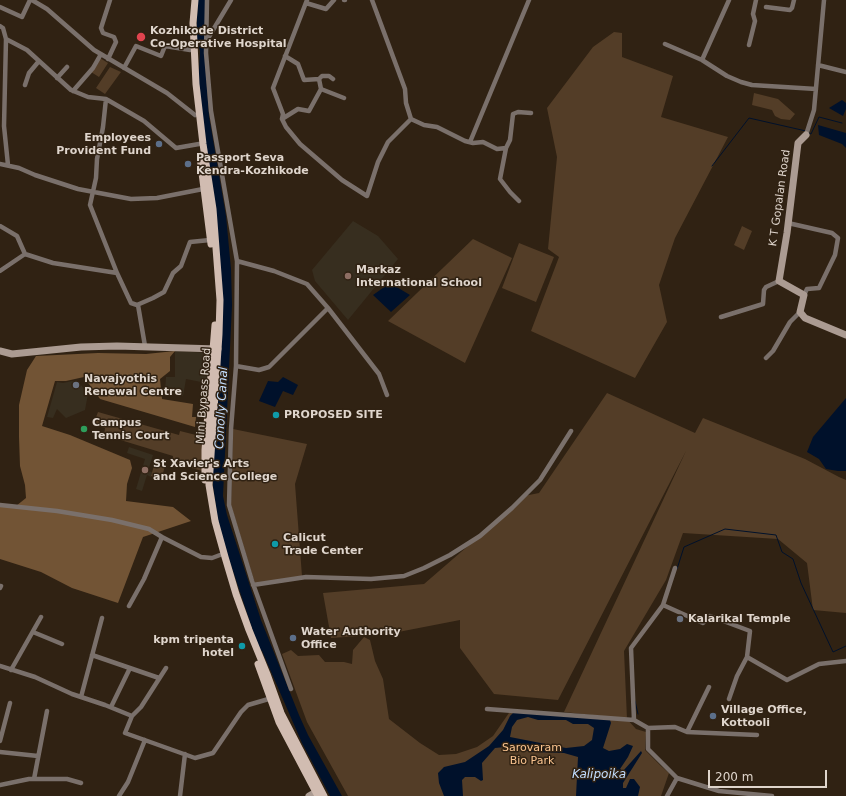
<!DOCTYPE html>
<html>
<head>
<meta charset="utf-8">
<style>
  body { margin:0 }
  #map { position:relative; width:846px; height:796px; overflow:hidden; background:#302213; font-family:"DejaVu Sans",sans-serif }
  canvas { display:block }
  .scale { position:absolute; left:708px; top:770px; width:119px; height:18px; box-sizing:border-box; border:2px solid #dfd5cc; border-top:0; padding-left:5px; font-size:12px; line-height:14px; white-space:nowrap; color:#dfd5cc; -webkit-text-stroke:3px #302213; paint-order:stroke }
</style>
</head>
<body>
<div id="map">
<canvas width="846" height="796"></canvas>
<div class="scale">200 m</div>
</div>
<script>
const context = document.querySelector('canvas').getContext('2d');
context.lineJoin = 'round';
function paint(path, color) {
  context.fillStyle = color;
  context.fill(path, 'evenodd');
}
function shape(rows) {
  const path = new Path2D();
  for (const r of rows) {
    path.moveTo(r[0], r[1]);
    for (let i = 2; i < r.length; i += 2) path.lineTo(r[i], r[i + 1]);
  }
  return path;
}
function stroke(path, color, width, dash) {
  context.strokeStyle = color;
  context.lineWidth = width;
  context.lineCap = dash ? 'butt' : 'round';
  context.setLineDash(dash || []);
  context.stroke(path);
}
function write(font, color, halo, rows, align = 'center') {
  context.font = font + ' "DejaVu Sans",sans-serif';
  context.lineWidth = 3;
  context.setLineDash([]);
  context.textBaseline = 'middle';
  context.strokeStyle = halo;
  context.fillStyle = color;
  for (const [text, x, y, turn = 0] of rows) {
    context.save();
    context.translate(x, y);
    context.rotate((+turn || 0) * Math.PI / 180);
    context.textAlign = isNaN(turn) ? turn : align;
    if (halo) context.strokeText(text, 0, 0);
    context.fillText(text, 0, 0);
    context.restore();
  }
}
const education = shape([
  [353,221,378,236,398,259,348,320,315,281,312,270],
  [175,351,209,353,206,383,186,379,183,396,165,392,166,377,175,377],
  [77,380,88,394,85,410,66,418,57,409,53,418,47,417,57,382,63,383],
  [129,447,153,455,148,471,152,472,151,477,147,475,142,491,136,489,145,459,127,453]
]);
const green = shape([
  [614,32,622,33,622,57,673,76,661,117,728,137,675,238,659,285,667,322,635,378,531,331,559,257,548,249,557,157,547,108,593,47],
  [100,58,108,63,99,77,91,72],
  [110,67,121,72,105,94,96,88],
  [754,93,778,99,795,114,790,120,781,119,775,116,772,110,752,105],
  [742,226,752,231,744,250,734,245],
  [473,239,512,258,465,363,388,321],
  [519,243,554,257,536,302,502,288],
  [607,393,695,433,703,418,805,459,839,477,846,480,846,613,813,610,807,563,778,539,683,533,666,580,624,651,627,719,636,729,646,732,645,750,661,766,669,773,661,796,348,796,307,722,282,654,291,650,298,656,319,655,325,662,344,662,352,664,353,650,364,637,370,640,375,661,383,679,389,719,420,743,439,755,456,754,477,747,493,736,511,710,611,717,564,712,686,451,558,700,494,694,460,648,460,620,388,634,331,638,323,593,424,584,505,514,524,496,539,493],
  [98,412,179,435,180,431,204,437,202,471,172,462,173,456,104,435,105,428,93,425],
  [233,429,307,444,295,484,302,576,255,584,231,505],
  [155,462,165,466,161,480,151,476]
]);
const forest = shape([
  [175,351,170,357,170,371,160,379,162,399,193,404,192,417,196,417,195,427,100,399,84,377,66,381,55,381,42,426,70,435,130,460,132,468,127,484,126,501,173,507,191,521,143,537,118,603,72,588,41,572,0,559,0,505,16,506,26,498,25,485,20,466,19,437,19,405,27,370,36,356,98,353,146,354]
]);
const water = shape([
  [198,0,206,0,204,46,209,116,226,216,231,269,232,305,223,496,227,515,261,620,299,715,308,735,342,796,330,796,302,743,262,651,259,649,228,556,218,521,213,486,213,469,222,309,198,89,200,51,196,35],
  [842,100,846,103,846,109,843,116,829,108],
  [818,125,846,133,846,148,842,144,819,135],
  [390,283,410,295,391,312,373,295],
  [283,377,298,385,293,395,283,391,275,407,259,401,268,381,278,382],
  [846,398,846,471,838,471,826,469,819,459,807,452,813,437],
  [514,712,610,720,611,723,603,748,609,751,620,749,627,744,633,746,628,757,620,769,623,771,641,751,642,753,623,783,623,788,626,788,630,779,634,779,640,787,638,796,576,796,578,757,564,753,534,752,505,747,495,748,482,763,483,780,481,781,475,777,465,777,462,780,463,796,444,796,439,783,438,773,444,767,465,762,489,746,503,730,510,716],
  [528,717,538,720,566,720,573,724,588,724,594,728,592,740,584,746,566,748,510,737,512,727,517,720]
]);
const stream = shape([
  [809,133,811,134,819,117,842,123],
  [712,166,749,118,806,131],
  [677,569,684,547,725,529,776,535,782,552,793,559,801,583,833,652,846,646],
  [635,701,638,714]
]);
const street = shape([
  [32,0,47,9,94,50,167,93,195,115],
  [207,0,206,53,211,111,237,261,236,366,231,429,229,505,252,581,291,689],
  [307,0,273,88,283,114,282,119,286,127,300,144,342,180,367,196,378,162,388,142,411,119,406,103,405,89,372,0],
  [344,0,345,0],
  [306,3,326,9,334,0],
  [0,7,22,17,30,0],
  [766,7,790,10,792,8,794,0],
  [0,26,3,28,6,39,27,50,71,90,88,97,106,99,144,121,176,148,199,144],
  [6,39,4,126,8,165],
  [207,40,231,0],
  [665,44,702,60,727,76,741,82,752,85,816,89],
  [749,45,755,21,753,14,756,0],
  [108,59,116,42,114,37,103,33,101,28,110,0],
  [702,60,729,0],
  [818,65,846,72],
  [124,68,136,46,161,56,165,46,190,50],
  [57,78,67,67],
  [319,79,322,76,329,76,333,79],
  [25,85,29,73,39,61],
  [321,89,344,98],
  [73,91,93,68,101,54],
  [106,99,103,127,97,159,96,178,90,205,117,273],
  [282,119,298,109,309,111,321,89,319,79,304,80,298,64,285,56],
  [411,119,424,125,437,127,465,141,473,143,483,142,497,149,506,148,510,140,513,114,518,112,531,113],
  [806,135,814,110,824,0],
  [470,142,529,0],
  [506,148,500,179,510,192,519,201],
  [0,164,19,168,35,175,78,189,131,199,157,198,203,189],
  [788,223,832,233,838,238,835,255,819,288,807,289,804,295],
  [0,226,17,236,25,254],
  [0,271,25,254,53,263,117,273,131,303,137,305,153,298,164,292,173,273,181,266,190,242,210,240],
  [138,305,145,346],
  [328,308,379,374,387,395],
  [721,317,763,304,764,290,766,287,779,281],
  [766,358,773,351,790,322,800,312],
  [236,366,259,370,269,367,328,308,307,284,274,271,237,261],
  [0,505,57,511,112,520,149,529,162,537],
  [253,585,306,577,371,579,404,576,424,568,450,555,480,536,512,508,540,480,571,431],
  [0,588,1,586],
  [663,605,703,623,710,616,750,631,747,657,787,680,819,664,846,661],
  [129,606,144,579,162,537,201,557,212,558,220,555],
  [33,632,62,644],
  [92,655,159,678],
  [0,666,35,677,72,694,105,705,132,716,125,733,195,758,213,753,241,712,248,705,272,698],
  [11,670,41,617],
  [81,697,102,618],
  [729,699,737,676,747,657],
  [111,707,130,668],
  [487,709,634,720,631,648,663,605,675,568],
  [132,716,141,707,166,668],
  [634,720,648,728,675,727,687,732,709,687],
  [648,728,648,749,677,778,719,791,772,796],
  [687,732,757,735],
  [0,741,10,703],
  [0,752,38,756],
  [34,779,47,711],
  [0,785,29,779,67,779,81,783],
  [119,796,128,782,145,740],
  [180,796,185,754],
  [667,796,677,778]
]);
const secondary = shape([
  [806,135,798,143,787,233,779,281,804,295,800,312,805,318,846,335],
  [0,351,12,354,81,347,117,346,218,349],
  [309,796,316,792]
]);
const primary = shape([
  [195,0,193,23,196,84,203,144,213,209,220,300,219,334,209,485,215,521,225,557,236,594,249,630,267,674,281,713,324,796],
  [200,157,211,244],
  [205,480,205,450,215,325],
  [258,664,279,722,318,796]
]);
const markers = [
  [141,37,5,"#e0444e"],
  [159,144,4,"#5c6f8a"],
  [188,164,4,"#5c6f8a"],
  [348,276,4,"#8d6e63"],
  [76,385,4,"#6b7280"],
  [276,415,4,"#0f9aa8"],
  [84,429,4,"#2e9e5b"],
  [145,470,4,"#8d6e63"],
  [275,544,4,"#0f9aa8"],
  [680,619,4,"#6b7280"],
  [293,638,4,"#5c6f8a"],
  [242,646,4,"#0f9aa8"],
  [713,716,4,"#5c6f8a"]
];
const poiNames = [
  ["Kozhikode District",150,31],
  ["Co-Operative Hospital",150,44],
  ["Employees",151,138,"right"],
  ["Provident Fund",151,151,"right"],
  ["Passport Seva",196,158],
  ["Kendra-Kozhikode",196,171],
  ["Markaz",356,270],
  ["International School",356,283],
  ["Navajyothis",84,379],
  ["Renewal Centre",84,392],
  ["PROPOSED SITE",284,415],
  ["Campus",92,423],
  ["Tennis Court",92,436],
  ["St Xavier's Arts",153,464],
  ["and Science College",153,477],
  ["Calicut",283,538],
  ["Trade Center",283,551],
  ["Kalarikal Temple",688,619],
  ["Water Authority",301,632],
  ["Office",301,645],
  ["kpm tripenta",234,640,"right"],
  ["hotel",234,653,"right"],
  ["Village Office,",721,710],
  ["Kottooli",721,723]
];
const streetNames = [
  ["K T Gopalan Road",780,198,-82],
  ["Mini Bypass Road",204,396,-86]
];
const parkNames = [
  ["Sarovaram",532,748],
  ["Bio Park",532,761]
];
const waterNames = [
  ["Conolly Canal",222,408,-87],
  ["Kalipoika",599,775]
];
paint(education, '#372e1f');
paint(green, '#533d27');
paint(forest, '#725435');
paint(water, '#00112b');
stroke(stream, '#00112b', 1);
stroke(street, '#7a706b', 4.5);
stroke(secondary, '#ab9b92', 7);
stroke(primary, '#d1bcb1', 7);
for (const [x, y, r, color] of markers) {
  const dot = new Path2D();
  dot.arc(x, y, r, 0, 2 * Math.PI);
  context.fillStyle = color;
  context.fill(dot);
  stroke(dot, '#302213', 1.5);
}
write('bold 11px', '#dfd5cc', '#302213', poiNames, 'left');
write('11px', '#dfd5cc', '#302213', streetNames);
write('11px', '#fac490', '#302213', parkNames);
write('italic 12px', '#c2ddfe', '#302213', waterNames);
</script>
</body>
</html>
